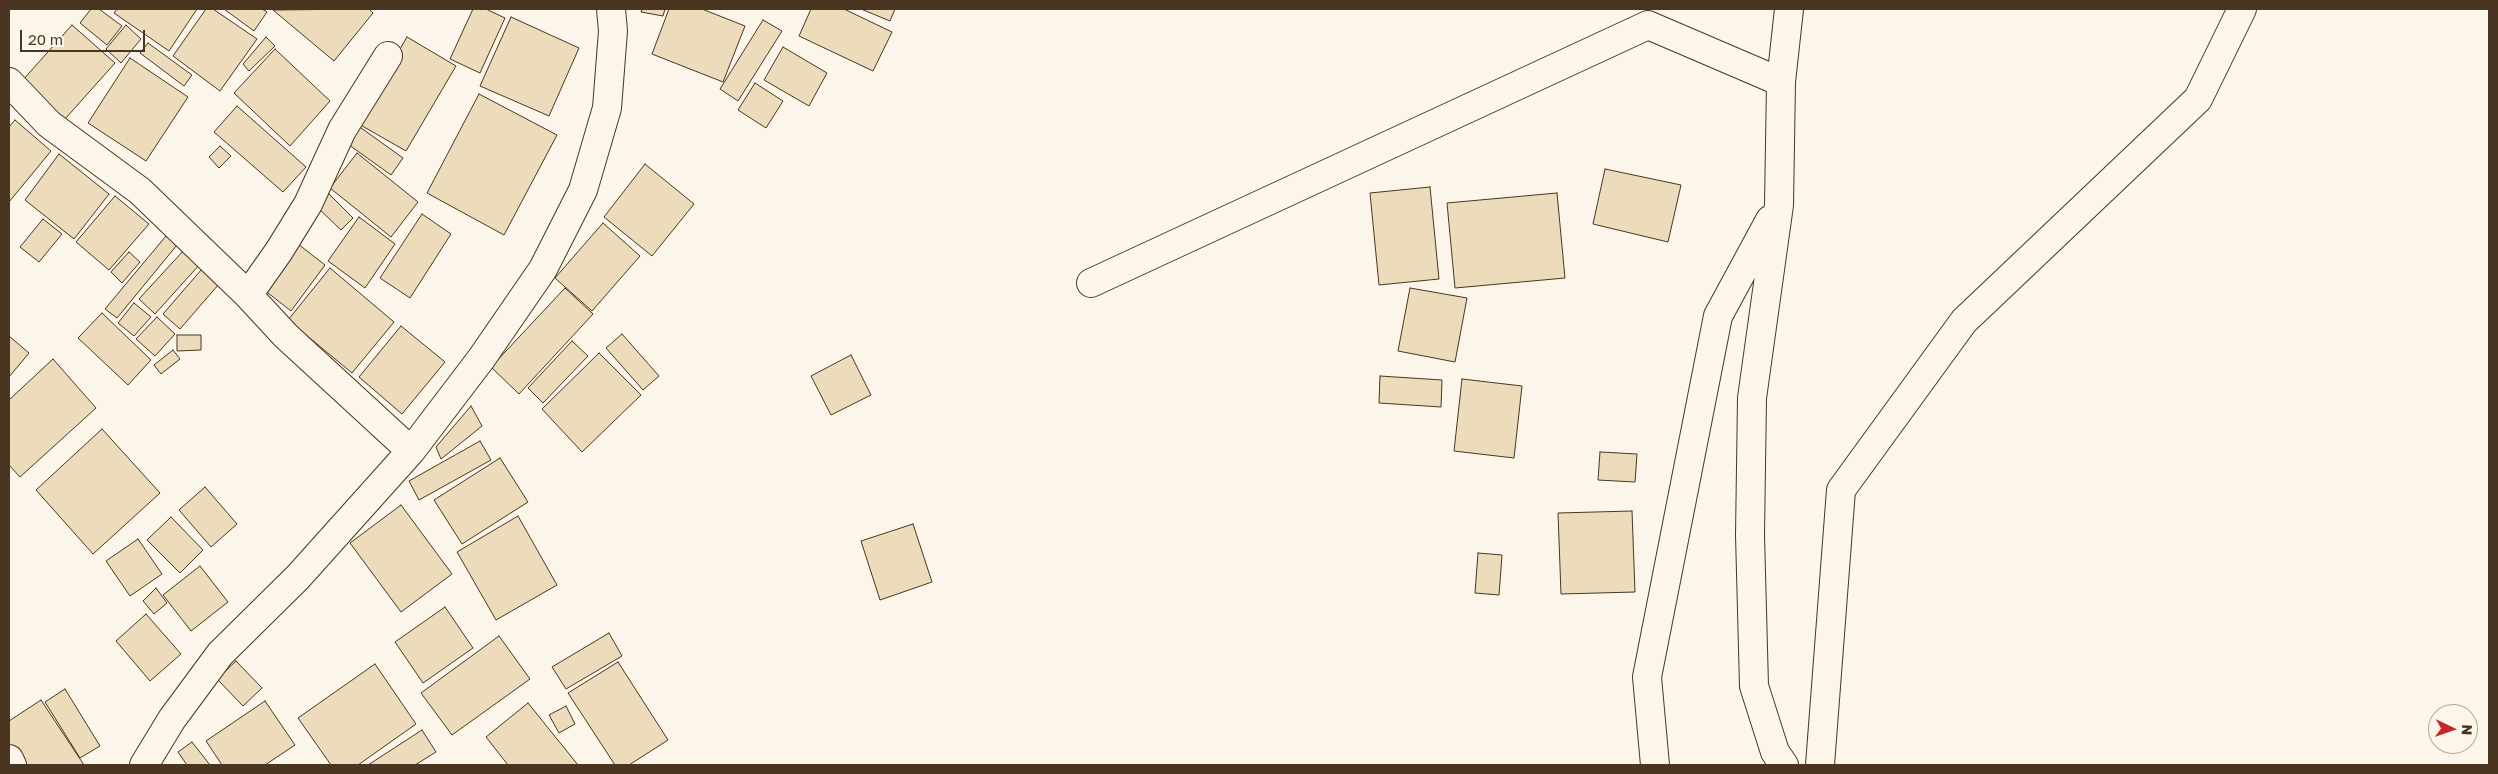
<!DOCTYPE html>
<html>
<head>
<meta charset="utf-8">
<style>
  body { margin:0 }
  #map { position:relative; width:2498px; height:774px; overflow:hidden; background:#fbf6e9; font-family:"Golos Text",sans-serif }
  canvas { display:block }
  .frame { position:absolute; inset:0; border:10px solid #4a3520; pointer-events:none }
  .north { position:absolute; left:2428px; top:704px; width:50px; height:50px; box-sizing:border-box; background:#fbf6e9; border:1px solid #b4a999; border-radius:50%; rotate:93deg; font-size:14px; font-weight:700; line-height:20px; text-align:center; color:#4a3520 }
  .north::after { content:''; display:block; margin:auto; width:18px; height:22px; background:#c62828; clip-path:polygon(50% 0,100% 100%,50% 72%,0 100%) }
  .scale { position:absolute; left:20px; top:30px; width:125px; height:22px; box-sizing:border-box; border:2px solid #4a3520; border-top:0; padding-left:6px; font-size:15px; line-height:18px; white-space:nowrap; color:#4a3520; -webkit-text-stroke:4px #fbf6e9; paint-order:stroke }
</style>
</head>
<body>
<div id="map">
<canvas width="2498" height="774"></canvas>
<div class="frame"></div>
<div class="north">N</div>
<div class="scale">20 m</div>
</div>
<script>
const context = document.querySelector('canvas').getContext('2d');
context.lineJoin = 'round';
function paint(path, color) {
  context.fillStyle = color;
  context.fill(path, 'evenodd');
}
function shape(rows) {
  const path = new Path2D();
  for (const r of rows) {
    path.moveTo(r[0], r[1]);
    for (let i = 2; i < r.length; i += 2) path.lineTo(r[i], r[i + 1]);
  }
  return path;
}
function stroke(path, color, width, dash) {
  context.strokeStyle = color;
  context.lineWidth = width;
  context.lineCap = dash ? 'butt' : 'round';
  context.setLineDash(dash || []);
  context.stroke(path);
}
const building = shape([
  [91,9,99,9,122,26,107,45,80,23,91,9],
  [117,9,197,9,169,51,114,13,117,9],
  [206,9,213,9,257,39,220,91,173,56,206,9],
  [224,9,262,9,267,12,254,31,224,9],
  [369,9,373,13,334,61,273,10,369,9],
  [473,9,486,9,505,18,480,73,450,59,473,9],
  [642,9,665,9,663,16,641,12,642,9],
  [669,9,702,9,745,26,723,82,652,54,669,9],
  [811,9,844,9,892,32,873,71,799,36,811,9],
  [861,9,895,9,890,21,861,9],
  [511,17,579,48,549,116,480,86,511,17],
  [763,20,782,31,738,101,720,89,763,20],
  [72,25,115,63,65,119,22,81,72,25],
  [126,25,141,39,121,63,106,49,126,25],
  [266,37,275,46,249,71,243,64,266,37],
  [407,37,456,66,406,151,357,123,407,37],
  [148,43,192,75,184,86,140,53,148,43],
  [783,47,827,73,809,106,764,80,783,47],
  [275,49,330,101,290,146,234,93,275,49],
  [130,58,188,97,146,161,88,123,130,58],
  [755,83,783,101,766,128,738,110,755,83],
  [479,94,557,135,504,235,427,193,479,94],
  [237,106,306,167,283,192,214,132,237,106],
  [15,120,51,151,9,202,9,127,15,120],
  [357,125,403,158,391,175,345,142,357,125],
  [220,146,231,156,219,168,209,157,220,146],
  [357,153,418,202,391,237,330,188,357,153],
  [59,154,109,194,74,239,25,200,59,154],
  [645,164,694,204,652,256,604,217,645,164],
  [1605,169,1681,185,1668,242,1593,224,1605,169],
  [1430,187,1439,279,1379,285,1370,193,1430,187],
  [1557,193,1565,278,1455,288,1447,203,1557,193],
  [329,194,353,218,341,230,316,206,329,194],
  [115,196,149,224,109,270,76,242,115,196],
  [422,214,451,234,410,298,380,278,422,214],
  [359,217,395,244,365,288,328,261,359,217],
  [43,219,62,234,39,262,20,247,43,219],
  [603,223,640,256,592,311,555,278,603,223],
  [166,236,177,245,117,318,105,309,166,236],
  [298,244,325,265,291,311,263,289,298,244],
  [184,250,200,264,155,314,139,299,184,250],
  [129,252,140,262,122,283,111,272,129,252],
  [330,268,394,322,352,373,288,320,330,268],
  [202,269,219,284,180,329,163,314,202,269],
  [565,288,593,314,519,394,491,367,565,288],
  [1410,288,1467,298,1455,362,1398,351,1410,288],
  [134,303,151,317,134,336,118,323,134,303],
  [102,313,151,360,128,385,78,338,102,313],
  [157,317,175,334,155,356,136,339,157,317],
  [401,326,445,362,402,414,359,377,401,326],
  [622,334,659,376,643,390,606,348,622,334],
  [177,335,201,335,201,350,177,351,177,335],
  [9,336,29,353,9,377,9,336],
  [572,341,588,356,543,403,528,388,572,341],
  [173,350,180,359,161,374,154,365,173,350],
  [599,353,641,395,582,452,542,409,599,353],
  [851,355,871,395,831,415,811,376,851,355],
  [53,359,96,408,20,477,9,465,9,400,53,359],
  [1380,376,1442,380,1441,407,1379,403,1380,376],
  [1462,379,1522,386,1514,458,1454,451,1462,379],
  [471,406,482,426,441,459,436,447,471,406],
  [102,429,160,493,93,554,36,490,102,429],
  [480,441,491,460,419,500,409,481,480,441],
  [1600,452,1637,454,1635,482,1598,480,1600,452],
  [500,458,528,502,462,544,434,500,500,458],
  [205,487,237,524,211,547,179,510,205,487],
  [401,505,452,574,401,612,350,543,401,505],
  [1632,511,1635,592,1561,594,1558,513,1632,511],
  [518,516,557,585,496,620,457,552,518,516],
  [171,517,203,550,180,573,147,540,171,517],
  [913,524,932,582,880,600,861,541,913,524],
  [138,539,162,574,130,596,106,561,138,539],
  [1478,553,1502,555,1499,595,1475,593,1478,553],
  [200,566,228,602,191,631,163,595,200,566],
  [156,588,167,603,154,614,143,601,156,588],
  [445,607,473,648,423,683,395,642,445,607],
  [146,614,181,654,150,681,116,641,146,614],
  [609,633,622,656,566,689,552,667,609,633],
  [499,636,530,679,452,735,421,693,499,636],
  [236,661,262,688,243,706,217,679,236,661],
  [618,662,668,740,629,765,615,765,568,693,618,662],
  [375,664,416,724,358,765,331,765,298,718,375,664],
  [65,689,100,746,80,758,45,702,65,689],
  [41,700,84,765,17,765,9,753,9,721,41,700],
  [265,701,295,745,265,765,222,765,206,741,265,701],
  [528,703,578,765,508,765,486,737,528,703],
  [566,706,575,724,559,733,549,715,566,706],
  [422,730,436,752,415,765,368,765,422,730],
  [192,742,210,765,187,765,178,752,192,742]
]);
const minor = shape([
  [9,82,49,124,140,191,248,295,286,336,411,451],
  [1091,283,1648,25,1781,82],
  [248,295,279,251,308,204,342,130,388,56],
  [9,759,12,765],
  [144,765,172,719,220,654,298,577,411,451,481,359,543,269,583,190,607,108,613,31,611,9],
  [1655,765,1647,677,1718,316,1770,220],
  [1784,765,1775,752,1754,686,1750,535,1752,398,1779,205,1781,82,1789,9],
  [1820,765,1841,490,1964,321,2198,99,2242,9]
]);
paint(building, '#ecdcbc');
stroke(building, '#4a3520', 1);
stroke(minor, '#4a3520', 30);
stroke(minor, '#fbf6e9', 28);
</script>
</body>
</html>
